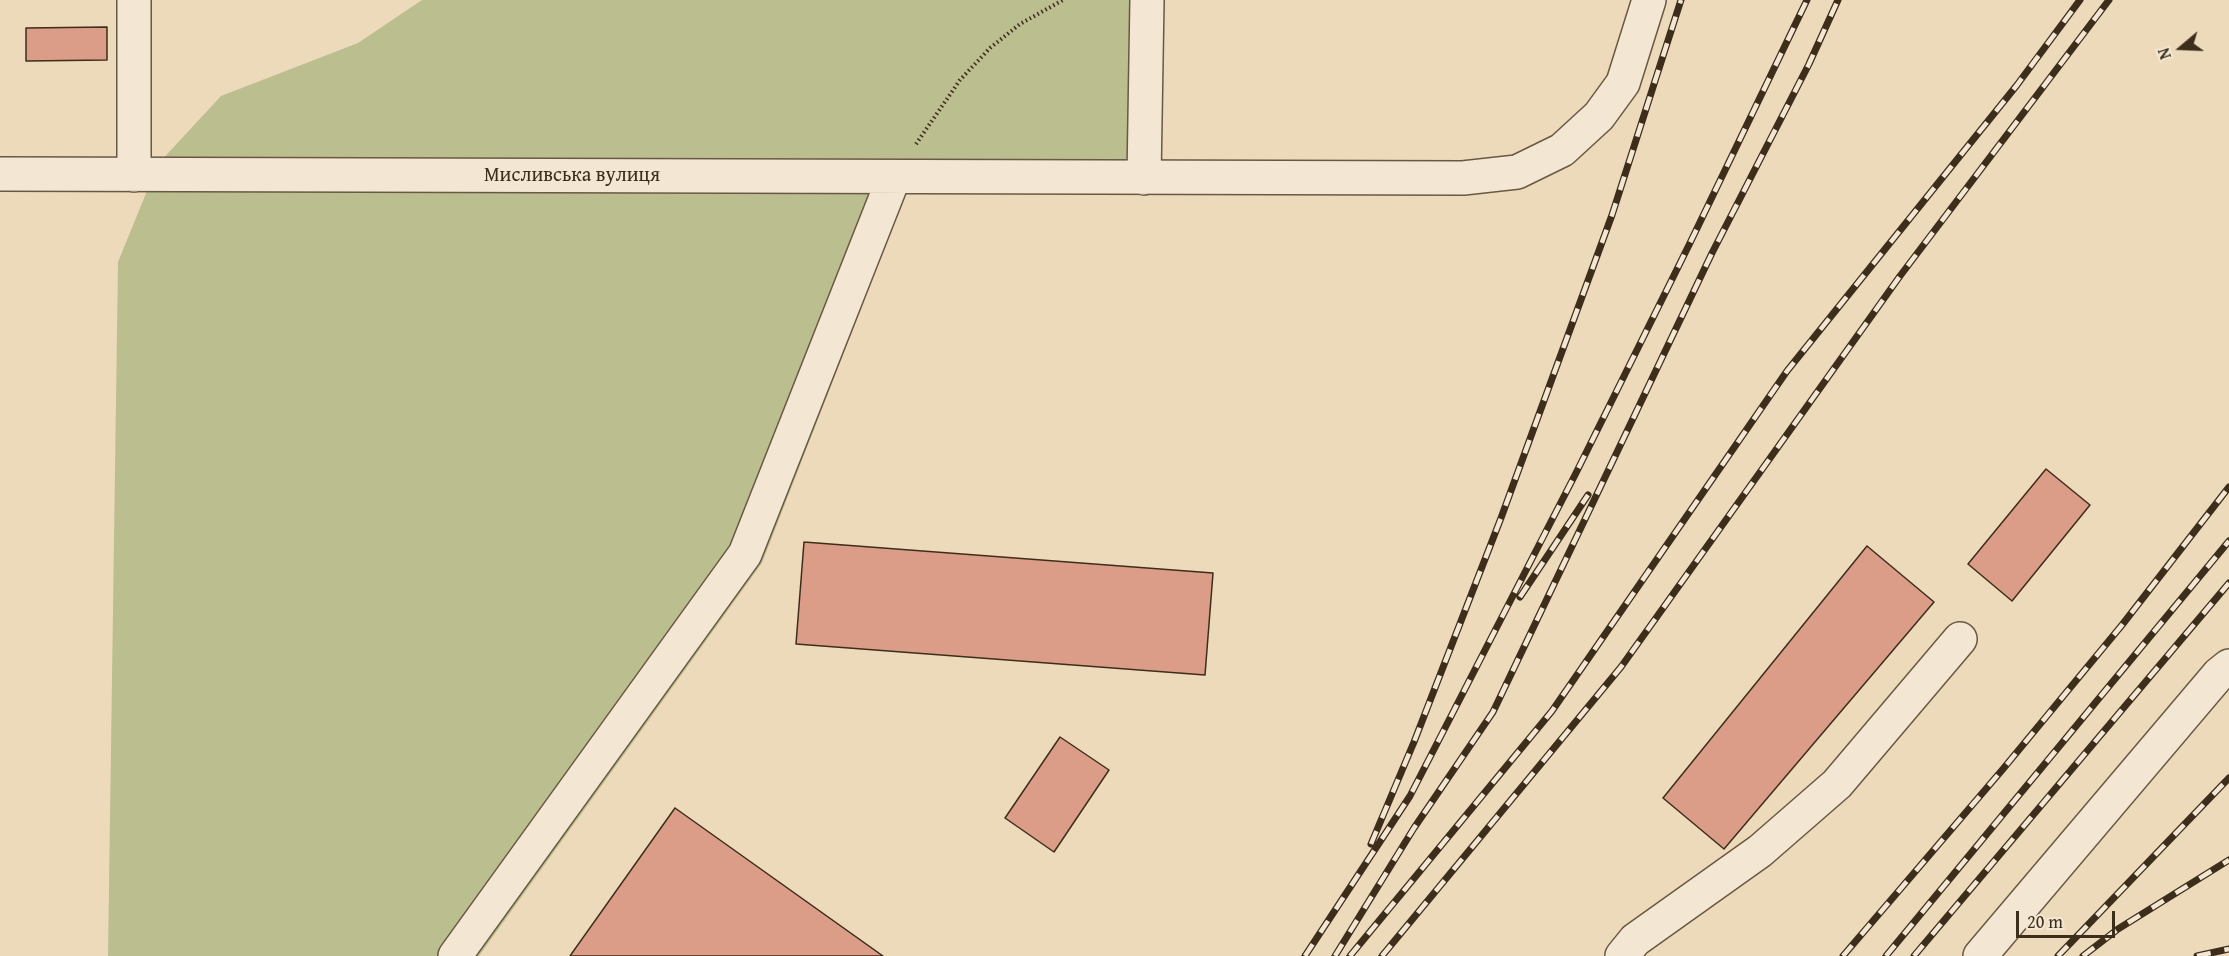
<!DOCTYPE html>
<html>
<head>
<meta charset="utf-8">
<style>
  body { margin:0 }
  #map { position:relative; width:2229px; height:956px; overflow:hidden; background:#eddabb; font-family:"Gentium Book Plus",serif }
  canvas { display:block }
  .north { position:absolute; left:2151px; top:18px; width:60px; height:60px; -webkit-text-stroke:4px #f3e7d3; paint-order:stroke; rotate:251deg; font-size:16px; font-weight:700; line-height:24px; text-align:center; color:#3d2d1b }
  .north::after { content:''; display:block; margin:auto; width:21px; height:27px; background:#3d2d1b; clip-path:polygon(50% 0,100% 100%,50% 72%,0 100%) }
  .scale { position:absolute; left:2016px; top:911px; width:99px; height:27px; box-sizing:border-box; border:3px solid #3d2d1b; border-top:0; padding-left:8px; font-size:18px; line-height:21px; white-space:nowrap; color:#3d2d1b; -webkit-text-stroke:4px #f3e7d3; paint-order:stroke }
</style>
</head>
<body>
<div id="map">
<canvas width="2229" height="956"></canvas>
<div class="north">N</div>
<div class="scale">20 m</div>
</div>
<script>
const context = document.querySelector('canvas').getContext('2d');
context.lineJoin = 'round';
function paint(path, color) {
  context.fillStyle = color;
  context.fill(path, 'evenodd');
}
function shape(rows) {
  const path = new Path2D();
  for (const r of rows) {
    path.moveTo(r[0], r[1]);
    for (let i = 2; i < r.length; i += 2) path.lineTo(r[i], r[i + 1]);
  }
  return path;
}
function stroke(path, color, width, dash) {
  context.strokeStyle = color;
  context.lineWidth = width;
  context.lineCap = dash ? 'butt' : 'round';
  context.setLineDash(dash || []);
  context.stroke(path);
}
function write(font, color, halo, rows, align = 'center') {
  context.font = font + ' "Gentium Book Plus",serif';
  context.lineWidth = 4.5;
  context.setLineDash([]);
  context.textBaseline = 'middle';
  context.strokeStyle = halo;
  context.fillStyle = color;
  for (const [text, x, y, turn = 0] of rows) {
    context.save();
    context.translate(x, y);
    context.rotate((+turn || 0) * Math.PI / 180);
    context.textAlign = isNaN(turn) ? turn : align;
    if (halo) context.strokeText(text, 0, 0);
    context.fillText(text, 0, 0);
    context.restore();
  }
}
const green = shape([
  [422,0,1158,0,1155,191,906,193,762,563,479,956,108,956,118,262,158,164,221,96,358,43]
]);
const building = shape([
  [107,27,107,60,26,61,26,28,107,27],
  [2046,469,2090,505,2012,601,1968,564,2046,469],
  [804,542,1213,573,1205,675,796,644,804,542],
  [1867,546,1934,602,1724,849,1663,798,1867,546],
  [1060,737,1109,770,1054,852,1005,818,1060,737],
  [675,808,883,956,570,956,675,808]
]);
const path = shape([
  [916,144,960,80,990,48,1020,24,1063,0]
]);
const minor = shape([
  [0,174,1463,178,1517,172,1562,150,1599,116,1623,83,1649,0],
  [134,175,134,0],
  [1144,178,1147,0],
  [455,956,745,554,894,177],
  [1622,956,1635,940,1760,851,1837,784,1960,639],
  [1980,956,2219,674,2229,666]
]);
const rail = shape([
  [1520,597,1588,495],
  [1371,844,1414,742,1501,518,1612,215,1681,0],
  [1305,956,1410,796,1576,473,1689,245,1807,0],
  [1335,956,1414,828,1493,712,1712,253,1809,64,1838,0],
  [1350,956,1552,711,1787,371,2017,85,2080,0],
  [1382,956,1621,667,1900,276,2109,0],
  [1843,956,2003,769,2122,625,2229,487],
  [1886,956,2229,541],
  [1914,956,2229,583],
  [2058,956,2229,778],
  [2083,956,2118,929,2229,860],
  [2197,956,2229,949]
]);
const streetNames = [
  ["Мисливська вулиця",572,176]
];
paint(green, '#bbbe8e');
paint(building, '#dc9d88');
stroke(building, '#3d2d1b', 1.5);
stroke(minor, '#695843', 36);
stroke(path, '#3d2d1b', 4, [1.5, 3]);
stroke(minor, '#f3e7d3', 33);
stroke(rail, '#3d2d1b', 7);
stroke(rail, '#f3e7d3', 4.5, [14]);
write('20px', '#3d2d1b', '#f3e7d3', streetNames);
</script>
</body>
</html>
